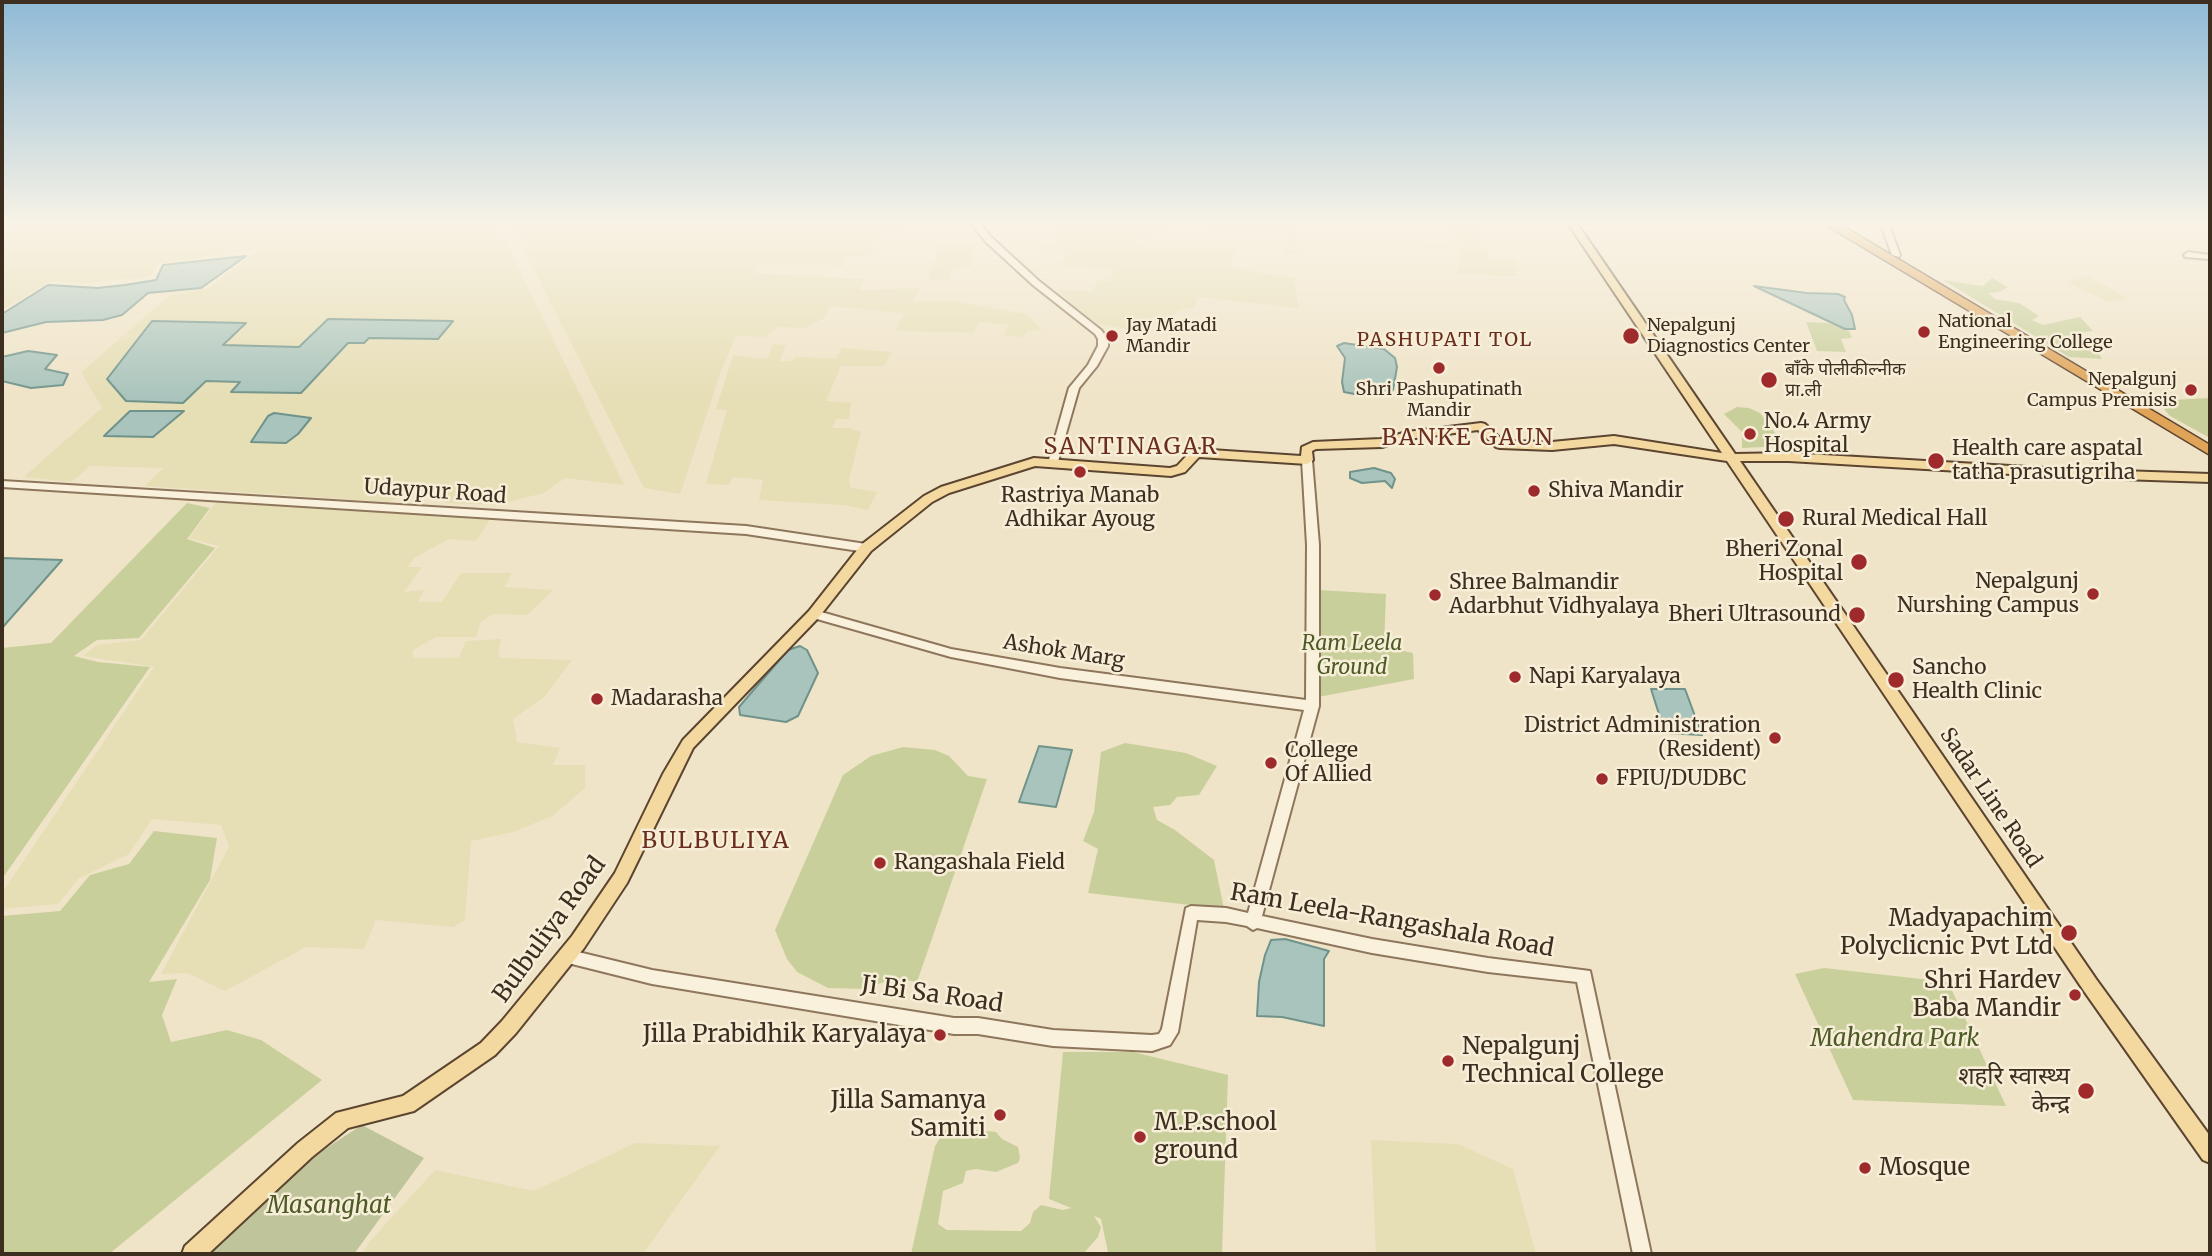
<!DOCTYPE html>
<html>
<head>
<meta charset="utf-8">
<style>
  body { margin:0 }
  #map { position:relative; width:2212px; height:1256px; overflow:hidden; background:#f0e4c8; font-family:Merriweather,serif }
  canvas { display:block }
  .frame { position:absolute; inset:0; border:4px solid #3d2e20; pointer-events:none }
</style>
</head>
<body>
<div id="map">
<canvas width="2212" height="1256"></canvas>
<div class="frame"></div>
</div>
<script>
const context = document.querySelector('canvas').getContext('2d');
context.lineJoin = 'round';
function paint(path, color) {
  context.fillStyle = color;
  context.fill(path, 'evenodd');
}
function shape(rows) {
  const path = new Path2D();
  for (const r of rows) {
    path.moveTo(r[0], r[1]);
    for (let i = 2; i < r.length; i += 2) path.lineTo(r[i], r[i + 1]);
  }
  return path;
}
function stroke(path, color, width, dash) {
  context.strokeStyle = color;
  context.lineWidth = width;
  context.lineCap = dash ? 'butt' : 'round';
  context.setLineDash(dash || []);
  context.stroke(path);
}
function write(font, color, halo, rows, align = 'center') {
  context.font = font + ' Merriweather,"Noto Sans Devanagari",serif';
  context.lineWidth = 5;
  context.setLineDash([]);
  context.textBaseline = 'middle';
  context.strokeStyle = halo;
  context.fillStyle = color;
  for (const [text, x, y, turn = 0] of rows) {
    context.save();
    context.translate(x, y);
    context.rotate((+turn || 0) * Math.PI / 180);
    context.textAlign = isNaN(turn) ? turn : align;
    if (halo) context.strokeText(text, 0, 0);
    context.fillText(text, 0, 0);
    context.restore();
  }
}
const farmland = shape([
  [2,222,496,222,624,485,565,478,544,493,496,505,446,503,445,490,415,488,390,502,145,486,163,468,90,466,71,482,24,477,102,408,81,372,170,295,209,288,259,249,158,264,150,277,83,283,51,281,2,310],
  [510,222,899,222,899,226,909,228,909,234,886,235,870,257,849,256,843,266,759,263,754,273,865,279,858,290,920,288,913,302,953,301,1026,314,1042,329,1028,331,1021,338,1004,335,1008,325,979,322,974,333,906,331,896,330,904,313,830,306,823,319,805,328,778,327,765,337,736,336,721,371,680,494,644,488],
  [1027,222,1171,222,1170,237,1139,241,1149,250,1236,249,1230,268,1294,278,1299,308,1198,297,1194,308,1178,310,1172,319,1150,317,1146,332,1098,324,1073,306,1058,290,1093,291,1097,280,1110,282,1113,270,1061,265,1066,252,1041,249,1040,245,1053,244,1056,228,1027,227],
  [1205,222,1485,222,1489,258,1516,260,1516,276,1457,274,1461,248,1452,246,1450,249,1427,249,1429,245,1450,243,1452,232,1434,228,1379,223,1304,226,1301,232,1304,254,1283,254,1287,236,1280,233,1206,238,1208,227],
  [941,241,983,241,971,248,972,266,952,268,949,279,928,279],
  [2087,276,2128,298,2108,302,2066,282],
  [773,344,786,345,780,361,792,361,794,357,836,358,842,348,892,352,884,366,841,366,826,401,851,403,849,419,836,419,832,428,852,428,853,430,861,432,849,480,851,488,877,492,868,510,844,505,759,500,763,480,733,477,729,485,706,484,727,410,716,409,733,355,767,359],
  [218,500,490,519,476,541,449,539,414,558,408,567,422,567,404,592,424,590,418,602,442,602,461,573,512,573,505,587,553,590,527,615,493,614,481,622,476,637,436,637,413,650,413,658,459,658,466,641,501,639,498,654,500,658,572,660,544,697,513,719,517,742,560,748,553,765,585,765,585,788,552,816,513,832,471,841,465,920,453,927,376,920,364,949,306,947,225,991,188,973,161,974,229,847,221,825,152,819,129,854,78,879,58,904,2,909,2,893,154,667,83,656,97,645,141,640,219,546,189,538],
  [1371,1140,1458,1144,1513,1169,1536,1254,1376,1254],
  [635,1143,720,1146,643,1254,362,1254,370,1241,435,1170,534,1191]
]);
const green = shape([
  [1992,278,2008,287,2000,292,1989,293,1995,299,2019,303,2039,316,2032,320,2043,325,2080,317,2093,331,2073,333,2095,346,2102,359,2069,357,1943,280,1983,286],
  [1806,322,1829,323,1849,331,1852,338,1841,339,1846,352,1817,351],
  [2210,398,2210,438,2170,416,2164,409,2173,404,2172,400],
  [1737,407,1749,408,1760,413,1775,433,1789,441,1806,445,1742,448,1742,432,1724,414],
  [187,503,210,508,187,539,215,548,139,638,97,640,74,656,98,662,150,667,2,879,2,648,51,643],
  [1319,590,1386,594,1384,647,1413,653,1414,679,1318,697],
  [1125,743,1186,753,1217,766,1199,795,1177,797,1170,805,1153,807,1157,820,1175,830,1214,860,1224,909,1088,893,1098,849,1083,841,1094,812,1101,752],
  [903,747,935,750,949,756,968,776,987,779,917,982,896,978,863,989,828,988,797,972,787,959,775,930,843,775,871,756],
  [154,831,217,838,210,880,149,982,177,979,162,1015,171,1042,227,1030,261,1040,322,1080,109,1254,2,1254,2,916,60,911,90,875,129,864],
  [1824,968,1948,982,2006,1106,1853,1100,1795,974],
  [1063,1052,1133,1052,1228,1075,1222,1254,1108,1252,1101,1219,1094,1216,1101,1227,1098,1237,1083,1254,911,1254,935,1146,947,1127,996,1132,1002,1139,1018,1147,1020,1158,1018,1163,996,1172,976,1169,966,1171,963,1183,943,1191,938,1224,947,1230,1021,1231,1030,1223,1033,1212,1041,1205,1063,1210,1071,1208,1049,1199]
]);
const cemetery = shape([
  [362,1125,424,1158,354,1254,207,1254,303,1163]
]);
const water = shape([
  [246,256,201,288,148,293,122,315,103,320,46,322,2,333,2,314,48,285,98,288,125,285,156,280,163,265,246,256],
  [1754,286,1807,293,1838,294,1845,297,1844,300,1852,315,1855,329,1845,329,1754,286],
  [328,319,453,321,438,339,369,338,364,343,348,343,301,393,231,392,240,382,206,381,183,403,126,401,107,379,152,321,246,323,223,345,299,347,328,319],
  [1344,343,1384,349,1395,358,1397,367,1393,390,1386,396,1365,396,1344,392,1342,382,1345,358,1337,346,1344,343],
  [28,351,57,355,45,369,68,374,63,385,31,388,2,381,2,357,28,351],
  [130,411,184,411,153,437,104,436,130,411],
  [274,413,311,418,298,434,286,443,251,442,268,416,274,413],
  [1374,468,1391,473,1395,479,1392,488,1385,481,1362,483,1350,478,1350,472,1374,468],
  [2,558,62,560,2,628,2,558],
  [800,646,807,650,818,673,798,716,786,722,740,715,739,707,788,650,800,646],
  [1651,689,1685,689,1702,735,1665,733,1651,689],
  [1039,746,1072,750,1056,807,1019,802,1039,746],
  [1285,939,1329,951,1324,959,1324,1026,1282,1017,1257,1016,1259,982,1265,955,1271,940,1285,939]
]);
const minor = shape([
  [970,222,979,222,991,237,1039,281,1101,330,1108,339,1108,346,1097,366,1079,388,1057,465,1049,465,1048,463,1069,388,1088,365,1098,346,1098,339,1095,334,1033,285,985,241,970,222],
  [1880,222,1888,222,1900,255,1899,257,1892,255,1880,222],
  [2188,252,2210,255,2210,259,2185,257,2184,255,2188,252],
  [1307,457,1312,460,1319,545,1319,706,1262,916,1372,939,1488,958,1590,971,1651,1254,1633,1254,1577,982,1488,972,1372,953,1257,928,1253,930,1247,926,1226,922,1197,920,1178,1032,1170,1045,1152,1051,1053,1046,978,1034,954,1034,652,984,560,961,558,956,560,951,566,949,652,970,954,1018,978,1018,1053,1030,1152,1035,1159,1034,1162,1029,1186,908,1191,906,1226,908,1248,913,1304,710,1060,678,951,657,810,617,808,614,814,610,951,649,1060,668,1306,700,1307,545,1302,460,1307,457],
  [2,481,746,526,866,544,872,548,866,552,746,534,2,487,2,481]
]);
const major = shape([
  [1567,222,1576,222,1735,454,1789,453,2062,469,2210,474,2210,482,2062,477,1789,461,1740,461,2096,979,2210,1136,2210,1163,2203,1160,2084,991,1727,461,1614,444,1552,450,1500,448,1496,447,1478,430,1408,439,1382,447,1316,449,1312,451,1313,460,1307,464,1199,457,1185,472,1171,476,1035,466,949,493,932,502,871,551,819,617,693,748,627,883,584,948,516,1033,495,1055,414,1111,348,1128,312,1157,208,1254,182,1254,185,1246,298,1143,336,1113,403,1096,481,1043,502,1021,572,936,615,873,663,774,683,740,809,611,861,545,924,496,941,487,1034,458,1170,468,1177,466,1192,450,1196,449,1301,456,1302,447,1313,442,1381,439,1407,432,1481,423,1485,424,1503,441,1552,442,1614,436,1722,453,1567,222]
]);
const highway = shape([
  [1821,222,1836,222,2210,445,2210,455,1821,222]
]);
const markers = [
  [1924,332,7,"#9e2a2b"],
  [1112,336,7,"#9e2a2b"],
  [1631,336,9,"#9e2a2b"],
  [1439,368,7,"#9e2a2b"],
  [1769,380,9,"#9e2a2b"],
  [2191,390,7,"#9e2a2b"],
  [1750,434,7,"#9e2a2b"],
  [1936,461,9,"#9e2a2b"],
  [1080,472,7,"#9e2a2b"],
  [1534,491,7,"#9e2a2b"],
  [1786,519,9,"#9e2a2b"],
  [1859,562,9,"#9e2a2b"],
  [2093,594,7,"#9e2a2b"],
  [1435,595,7,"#9e2a2b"],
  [1857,615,9,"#9e2a2b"],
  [1515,677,7,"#9e2a2b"],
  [1896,680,9,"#9e2a2b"],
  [597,699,7,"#9e2a2b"],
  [1775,738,7,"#9e2a2b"],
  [1271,763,7,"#9e2a2b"],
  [1602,779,7,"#9e2a2b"],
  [880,863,7,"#9e2a2b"],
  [2069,933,9,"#9e2a2b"],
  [2075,995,7,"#9e2a2b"],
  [940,1035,7,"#9e2a2b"],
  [1448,1061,7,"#9e2a2b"],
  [2086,1091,9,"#9e2a2b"],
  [1000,1115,7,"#9e2a2b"],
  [1140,1137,7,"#9e2a2b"],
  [1865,1168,7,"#9e2a2b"]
];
const farPoinames = [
  ["National",1938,322],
  ["Engineering College",1938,343],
  ["Jay Matadi",1126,326],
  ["Mandir",1126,347],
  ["Nepalgunj",1647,326],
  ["Diagnostics Center",1647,347],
  ["बाँके पोलीकील्नीक",1785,370],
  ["प्रा.ली",1785,391],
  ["Nepalgunj",2177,380,"right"],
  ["Campus Premisis",2177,401,"right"],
  ["Shri Pashupatinath",1439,390,"center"],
  ["Mandir",1439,411,"center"]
];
const farNeighbourhoodnames = [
  ["PASHUPATI TOL",1445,341]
];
const poiNames = [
  ["No.4 Army",1764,422],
  ["Hospital",1764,446],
  ["Health care aspatal",1952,449],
  ["tatha prasutigriha",1952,473],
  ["Shiva Mandir",1548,491],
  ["Rastriya Manab",1080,496,"center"],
  ["Adhikar Ayoug",1080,520,"center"],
  ["Rural Medical Hall",1802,519],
  ["Bheri Zonal",1843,550,"right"],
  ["Hospital",1843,574,"right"],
  ["Nepalgunj",2079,582,"right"],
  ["Nurshing Campus",2079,606,"right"],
  ["Shree Balmandir",1449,583],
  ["Adarbhut Vidhyalaya",1449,607],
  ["Bheri Ultrasound",1841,615,"right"],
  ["Sancho",1912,668],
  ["Health Clinic",1912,692],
  ["Napi Karyalaya",1529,677],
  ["Madarasha",611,699],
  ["District Administration",1761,726,"right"],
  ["(Resident)",1761,750,"right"],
  ["College",1285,751],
  ["Of Allied",1285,775],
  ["FPIU/DUDBC",1616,779],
  ["Rangashala Field",894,863]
];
const streetNames = [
  ["Udaypur Road",435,492,4],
  ["Ashok Marg",1064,652,9],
  ["Sadar Line Road",1990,798,56]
];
const parkNames = [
  ["Ram Leela",1352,644],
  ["Ground",1352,668]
];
const neighbourhoodNames = [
  ["BANKE GAUN",1468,438],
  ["SANTINAGAR",1131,447],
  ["BULBULIYA",716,841]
];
const nearPoinames = [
  ["Madyapachim",2053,919],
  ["Polyclicnic Pvt Ltd",2053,947],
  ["Shri Hardev",2061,981],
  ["Baba Mandir",2061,1009],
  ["Jilla Prabidhik Karyalaya",926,1035],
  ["Nepalgunj",1462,1047,"left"],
  ["Technical College",1462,1075,"left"],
  ["शहरि स्वास्थ्य",2070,1077],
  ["केन्द्र",2070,1105],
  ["Jilla Samanya",986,1101],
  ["Samiti",986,1129],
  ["M.P.school",1154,1123,"left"],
  ["ground",1154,1151,"left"],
  ["Mosque",1879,1168,"left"]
];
const nearStreetnames = [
  ["Ram Leela-Rangashala Road",1392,921,10],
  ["Bulbuliya Road",550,930,-54],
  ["Ji Bi Sa Road",932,995,8]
];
const nearParknames = [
  ["Mahendra Park",1895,1039],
  ["Masanghat",329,1206]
];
paint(farmland, '#e6deb5');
paint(green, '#c9cf9b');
paint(cemetery, '#bfc49a');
paint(water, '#a9c4bc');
stroke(water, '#6f938a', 2);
stroke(minor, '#8d765c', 4);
stroke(major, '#5b4430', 4);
stroke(highway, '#5b4430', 3);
paint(minor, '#faf1dc');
paint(major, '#f3d9a0');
paint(highway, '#e0a458');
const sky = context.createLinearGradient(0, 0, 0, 398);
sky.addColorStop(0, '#8fbad6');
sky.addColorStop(0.56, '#f8f3e6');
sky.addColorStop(1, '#f8f3e600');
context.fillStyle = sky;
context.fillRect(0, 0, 2212, 398);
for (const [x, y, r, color] of markers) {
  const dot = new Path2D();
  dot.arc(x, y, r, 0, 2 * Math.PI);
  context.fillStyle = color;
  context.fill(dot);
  stroke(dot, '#f7eed8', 2.5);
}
write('18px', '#3d2e20', '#f7eed8', farPoinames, 'left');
context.letterSpacing = '2px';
write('19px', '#6b2e1e', '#f7eed8', farNeighbourhoodnames);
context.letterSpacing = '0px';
write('21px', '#3d2e20', '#f7eed8', poiNames, 'left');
write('21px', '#3d2e20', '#f7eed8', streetNames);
write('italic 21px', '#4d5a26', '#f7eed8', parkNames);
context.letterSpacing = '2px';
write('23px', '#6b2e1e', '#f7eed8', neighbourhoodNames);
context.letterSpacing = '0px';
write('24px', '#3d2e20', '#f7eed8', nearPoinames, 'right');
write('24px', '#3d2e20', '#f7eed8', nearStreetnames);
write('italic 24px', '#4d5a26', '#f7eed8', nearParknames);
</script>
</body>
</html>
